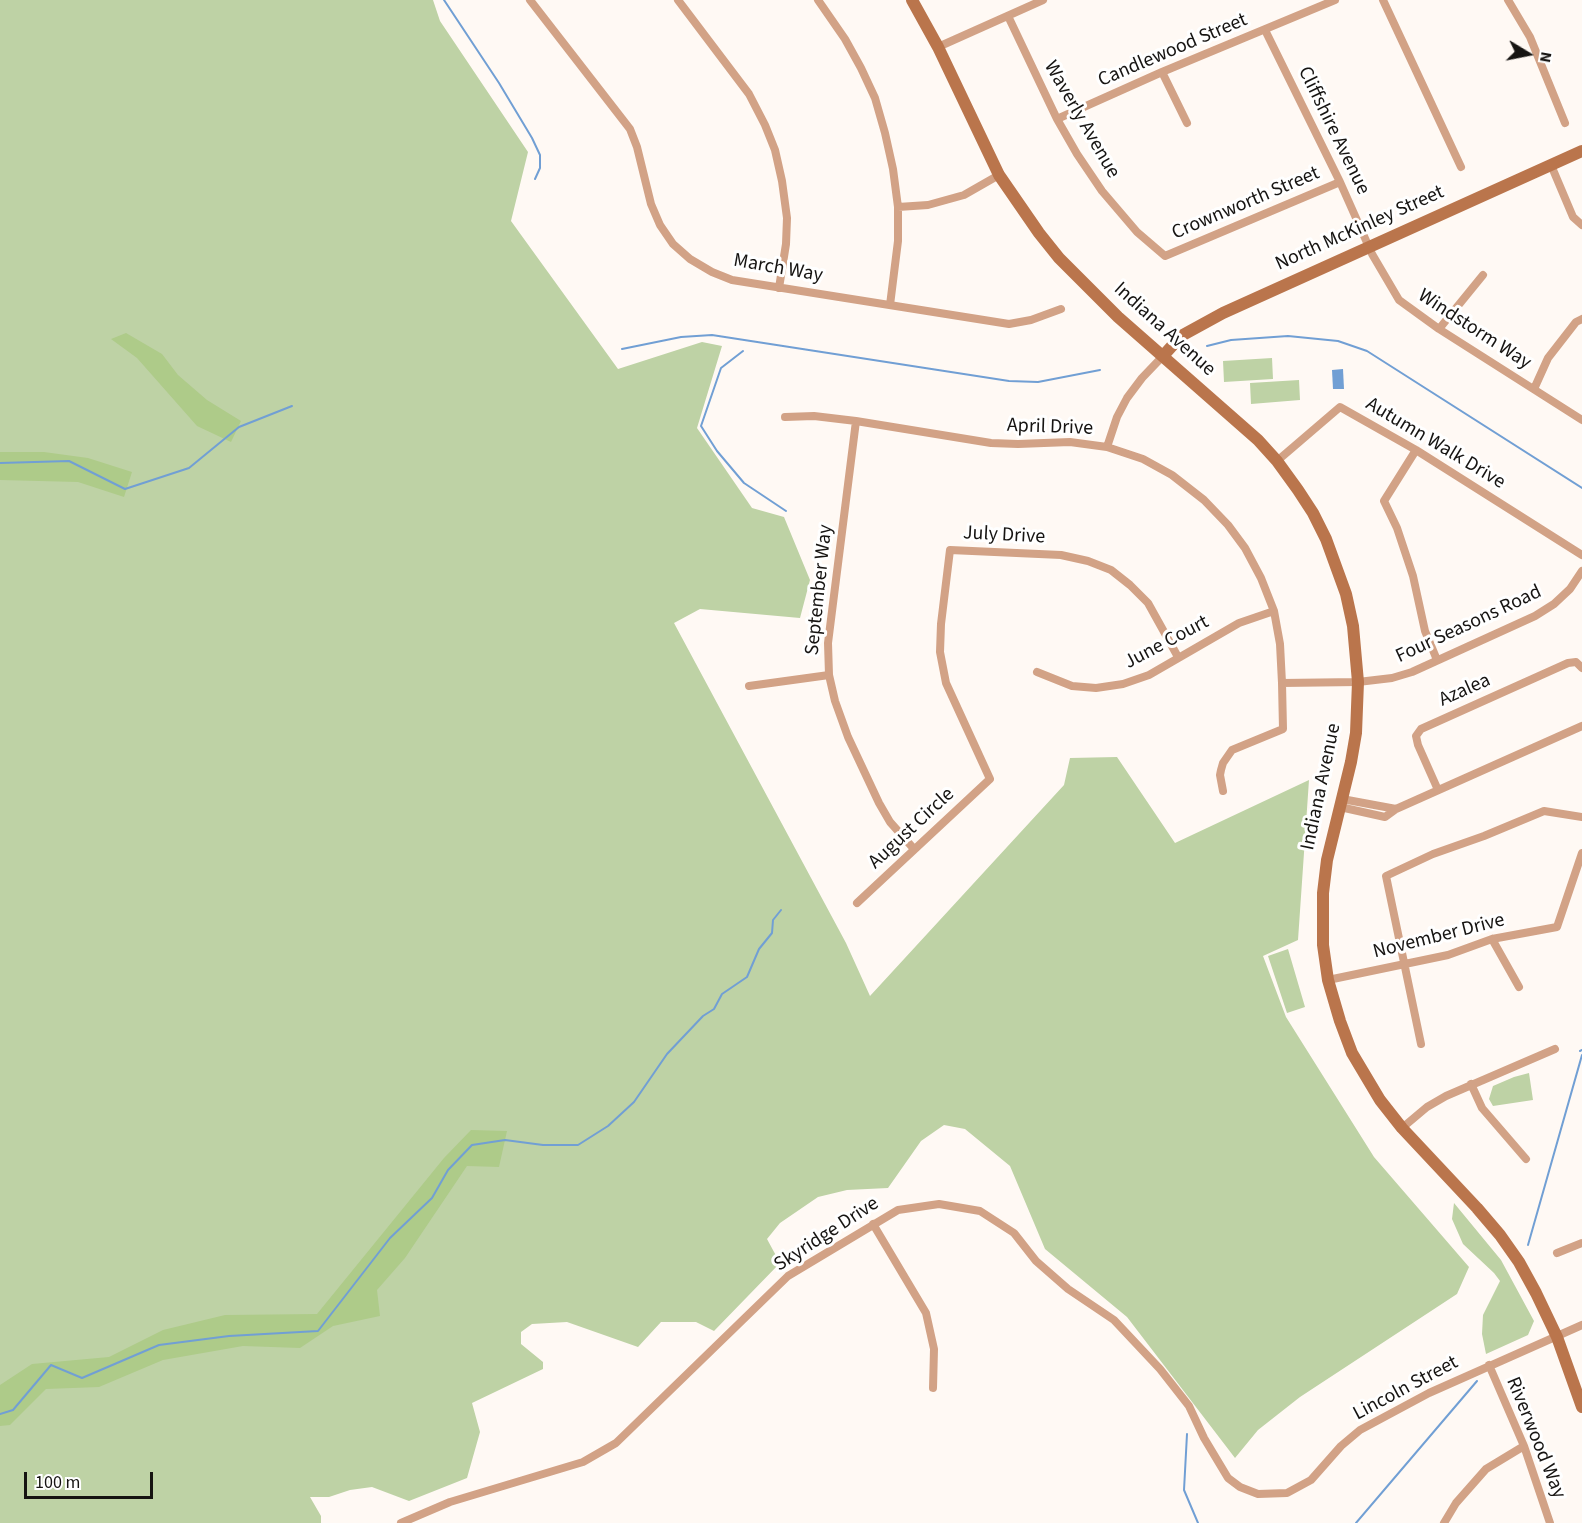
<!DOCTYPE html>
<html>
<head>
<meta charset="utf-8">
<style>
  body { margin:0 }
  #map { position:relative; width:1582px; height:1523px; overflow:hidden; background:#fff9f4; font-family:"Source Sans 3",sans-serif }
  canvas { display:block }
  .north { position:absolute; left:1498px; top:24px; width:60px; height:60px; -webkit-text-stroke:4px #fff; paint-order:stroke; rotate:100deg; font-size:16px; font-weight:700; line-height:24px; text-align:center; color:#161412 }
  .north::after { content:''; display:block; margin:auto; width:21px; height:27px; background:#161412; clip-path:polygon(50% 0,100% 100%,50% 72%,0 100%) }
  .scale { position:absolute; left:24px; top:1472px; width:129px; height:27px; box-sizing:border-box; border:3px solid #161412; border-top:0; padding-left:8px; font-size:18px; line-height:21px; white-space:nowrap; color:#161412; -webkit-text-stroke:4px #fff; paint-order:stroke }
</style>
</head>
<body>
<div id="map">
<canvas width="1582" height="1523"></canvas>
<div class="north">N</div>
<div class="scale">100 m</div>
</div>
<script>
const context = document.querySelector('canvas').getContext('2d');
context.lineJoin = 'round';
function paint(path, color) {
  context.fillStyle = color;
  context.fill(path, 'evenodd');
}
function shape(rows) {
  const path = new Path2D();
  for (const r of rows) {
    path.moveTo(r[0], r[1]);
    for (let i = 2; i < r.length; i += 2) path.lineTo(r[i], r[i + 1]);
  }
  return path;
}
function stroke(path, color, width, dash) {
  context.strokeStyle = color;
  context.lineWidth = width;
  context.lineCap = dash ? 'butt' : 'round';
  context.setLineDash(dash || []);
  context.stroke(path);
}
function write(font, color, halo, rows, align = 'center') {
  context.font = font + ' "Source Sans 3",sans-serif';
  context.lineWidth = 6;
  context.setLineDash([]);
  context.textBaseline = 'middle';
  context.strokeStyle = halo;
  context.fillStyle = color;
  for (const [text, x, y, turn = 0] of rows) {
    context.save();
    context.translate(x, y);
    context.rotate((+turn || 0) * Math.PI / 180);
    context.textAlign = isNaN(turn) ? turn : align;
    if (halo) context.strokeText(text, 0, 0);
    context.fillText(text, 0, 0);
    context.restore();
  }
}
const green = shape([
  [0,0,433,0,440,21,528,152,511,221,618,369,702,342,722,346,697,428,752,508,784,517,810,580,800,618,700,609,674,623,846,943,870,996,1064,785,1070,758,1117,757,1175,843,1309,780,1298,940,1263,956,1286,1017,1374,1157,1469,1267,1457,1294,1300,1397,1258,1430,1235,1458,1127,1317,1045,1249,1010,1166,965,1129,944,1125,921,1141,888,1188,847,1190,818,1197,780,1223,767,1239,780,1263,714,1331,696,1322,661,1322,638,1347,567,1322,532,1324,521,1332,521,1344,543,1362,543,1369,472,1403,480,1432,467,1478,409,1501,372,1487,350,1490,329,1497,310,1497,321,1516,321,1523,0,1523],
  [1272,358,1273,379,1224,382,1223,361],
  [1299,380,1300,400,1251,404,1250,383],
  [1288,949,1305,1007,1287,1013,1268,956],
  [1529,1073,1533,1100,1493,1106,1489,1099,1493,1086,1514,1077],
  [1454,1203,1501,1260,1534,1321,1528,1335,1486,1354,1482,1334,1483,1315,1500,1281,1494,1273,1463,1244,1452,1219]
]);
const forest = shape([
  [126,333,162,354,178,375,207,400,241,421,231,442,197,426,137,358,111,339],
  [0,452,44,452,88,458,132,472,124,497,78,482,0,480],
  [471,1130,507,1131,499,1167,467,1166,405,1258,377,1290,380,1316,333,1326,300,1348,243,1346,163,1360,99,1387,46,1389,10,1425,0,1426,0,1385,32,1364,109,1357,163,1330,225,1315,317,1314,444,1158]
]);
const water = shape([
  [1343,369,1344,389,1333,389,1332,370]
]);
const stream = shape([
  [444,0,499,83,532,138,540,155,540,168,535,179],
  [1207,346,1231,340,1288,336,1338,341,1367,351,1582,488],
  [622,349,681,337,712,335,1009,381,1038,382,1100,370],
  [743,351,721,368,701,426,717,451,744,483,786,511],
  [0,463,69,461,125,489,189,468,239,427,292,406],
  [1580,1051,1582,1050],
  [1528,1245,1582,1055],
  [0,1414,13,1410,51,1365,82,1378,159,1345,229,1336,318,1331,390,1238,432,1198,448,1170,472,1145,505,1140,543,1145,578,1145,608,1126,634,1102,667,1054,703,1016,714,1009,722,994,747,977,759,949,772,933,773,920,781,910],
  [1187,1434,1184,1490,1198,1523],
  [1356,1523,1477,1381]
]);
const street = shape([
  [530,0,630,129,637,147,651,204,660,225,673,244,690,259,712,272,732,280,1009,324,1031,320,1061,309],
  [678,0,749,94,765,125,775,150,782,181,787,218,786,244,779,288],
  [818,0,845,39,861,68,875,98,885,133,893,169,898,207,898,241,890,305],
  [1383,0,1461,167],
  [1508,0,1530,37,1565,123],
  [1008,16,1057,119,1077,154,1102,191,1137,232,1165,256,1340,182],
  [1265,30,1340,182,1372,254,1399,300,1439,329,1582,420],
  [938,47,1043,0],
  [1162,72,1187,123],
  [1057,119,1162,72,1335,0],
  [1551,165,1573,217,1582,225],
  [898,207,928,205,964,195,999,175],
  [1439,329,1483,275],
  [1534,389,1548,358,1576,322,1582,319],
  [785,417,814,416,856,421,991,443,1018,444,1070,442,1107,447,1143,459,1172,475,1204,500,1228,525,1245,548,1261,578,1274,611,1280,644,1282,683,1283,729,1232,750,1223,763,1221,770,1220,775,1223,791],
  [856,421,828,643,829,675,835,701,848,737,879,803,890,822,914,849],
  [1107,447,1117,417,1127,398,1142,378,1163,356],
  [1416,450,1384,501,1397,528,1413,576,1425,631,1437,660],
  [1277,461,1340,407,1416,450,1582,555],
  [1037,672,1072,686,1096,688,1123,684,1149,675,1239,623,1274,611],
  [1282,683,1358,682,1392,678,1412,672,1535,616,1554,604,1570,589,1582,571],
  [749,686,829,675],
  [1438,790,1418,745,1416,736,1421,729,1568,663,1576,662,1582,668],
  [1342,799,1396,809],
  [1340,807,1385,817,1396,809,1582,726],
  [857,903,990,779,946,683,940,652,941,624,950,550,1061,555,1088,561,1111,570,1130,585,1148,603,1178,657],
  [1492,939,1519,987],
  [1328,980,1448,955,1492,939,1557,927,1582,853],
  [1421,1044,1386,876,1433,854,1484,836,1544,811,1582,817],
  [1471,1084,1482,1108,1526,1159],
  [1402,1128,1427,1107,1446,1096,1555,1049],
  [873,1224,926,1313,934,1349,933,1388],
  [1557,1253,1582,1243],
  [1489,1365,1524,1446,1550,1523],
  [401,1523,450,1502,583,1462,616,1443,788,1276,898,1210,939,1204,980,1211,1014,1233,1036,1261,1068,1289,1114,1320,1160,1369,1189,1406,1204,1438,1228,1478,1240,1487,1258,1494,1287,1493,1311,1480,1341,1446,1360,1430,1429,1393,1582,1325],
  [1444,1523,1456,1503,1486,1469,1524,1446]
]);
const secondary = shape([
  [912,0,938,47,999,175,1039,233,1059,258,1118,317,1258,440,1277,461,1298,490,1313,513,1326,539,1346,594,1353,626,1358,682,1356,733,1351,762,1327,860,1323,893,1323,945,1328,980,1340,1021,1352,1053,1380,1100,1402,1128,1477,1208,1500,1235,1519,1262,1536,1293,1557,1337,1582,1407],
  [1163,356,1181,336,1223,313,1582,151]
]);
const streetNames = [
  ["Candlewood Street",1173,51,-23],
  ["Waverly Avenue",1081,120,60],
  ["Cliffshire Avenue",1333,131,64],
  ["Crownworth Street",1246,204,-23],
  ["North McKinley Street",1360,229,-24],
  ["March Way",778,269,10],
  ["Indiana Avenue",1164,330,42],
  ["Windstorm Way",1474,330,33],
  ["April Drive",1050,428,2],
  ["Autumn Walk Drive",1435,444,31],
  ["July Drive",1004,536,3],
  ["September Way",820,590,-84],
  ["Four Seasons Road",1469,625,-25],
  ["June Court",1167,643,-28],
  ["Azalea",1465,691,-24],
  ["Indiana Avenue",1322,787,-78],
  ["August Circle",912,829,-43],
  ["November Drive",1439,937,-14],
  ["Skyridge Drive",827,1235,-33],
  ["Lincoln Street",1406,1389,-28],
  ["Riverwood Way",1535,1438,68]
];
paint(green, '#bed2a5');
paint(forest, '#aecb89');
paint(water, '#719fd4');
stroke(stream, '#719fd4', 2);
stroke(street, '#d2a286', 8);
stroke(secondary, '#ba754c', 12);
write('20px', '#161412', '#fff', streetNames);
</script>
</body>
</html>
